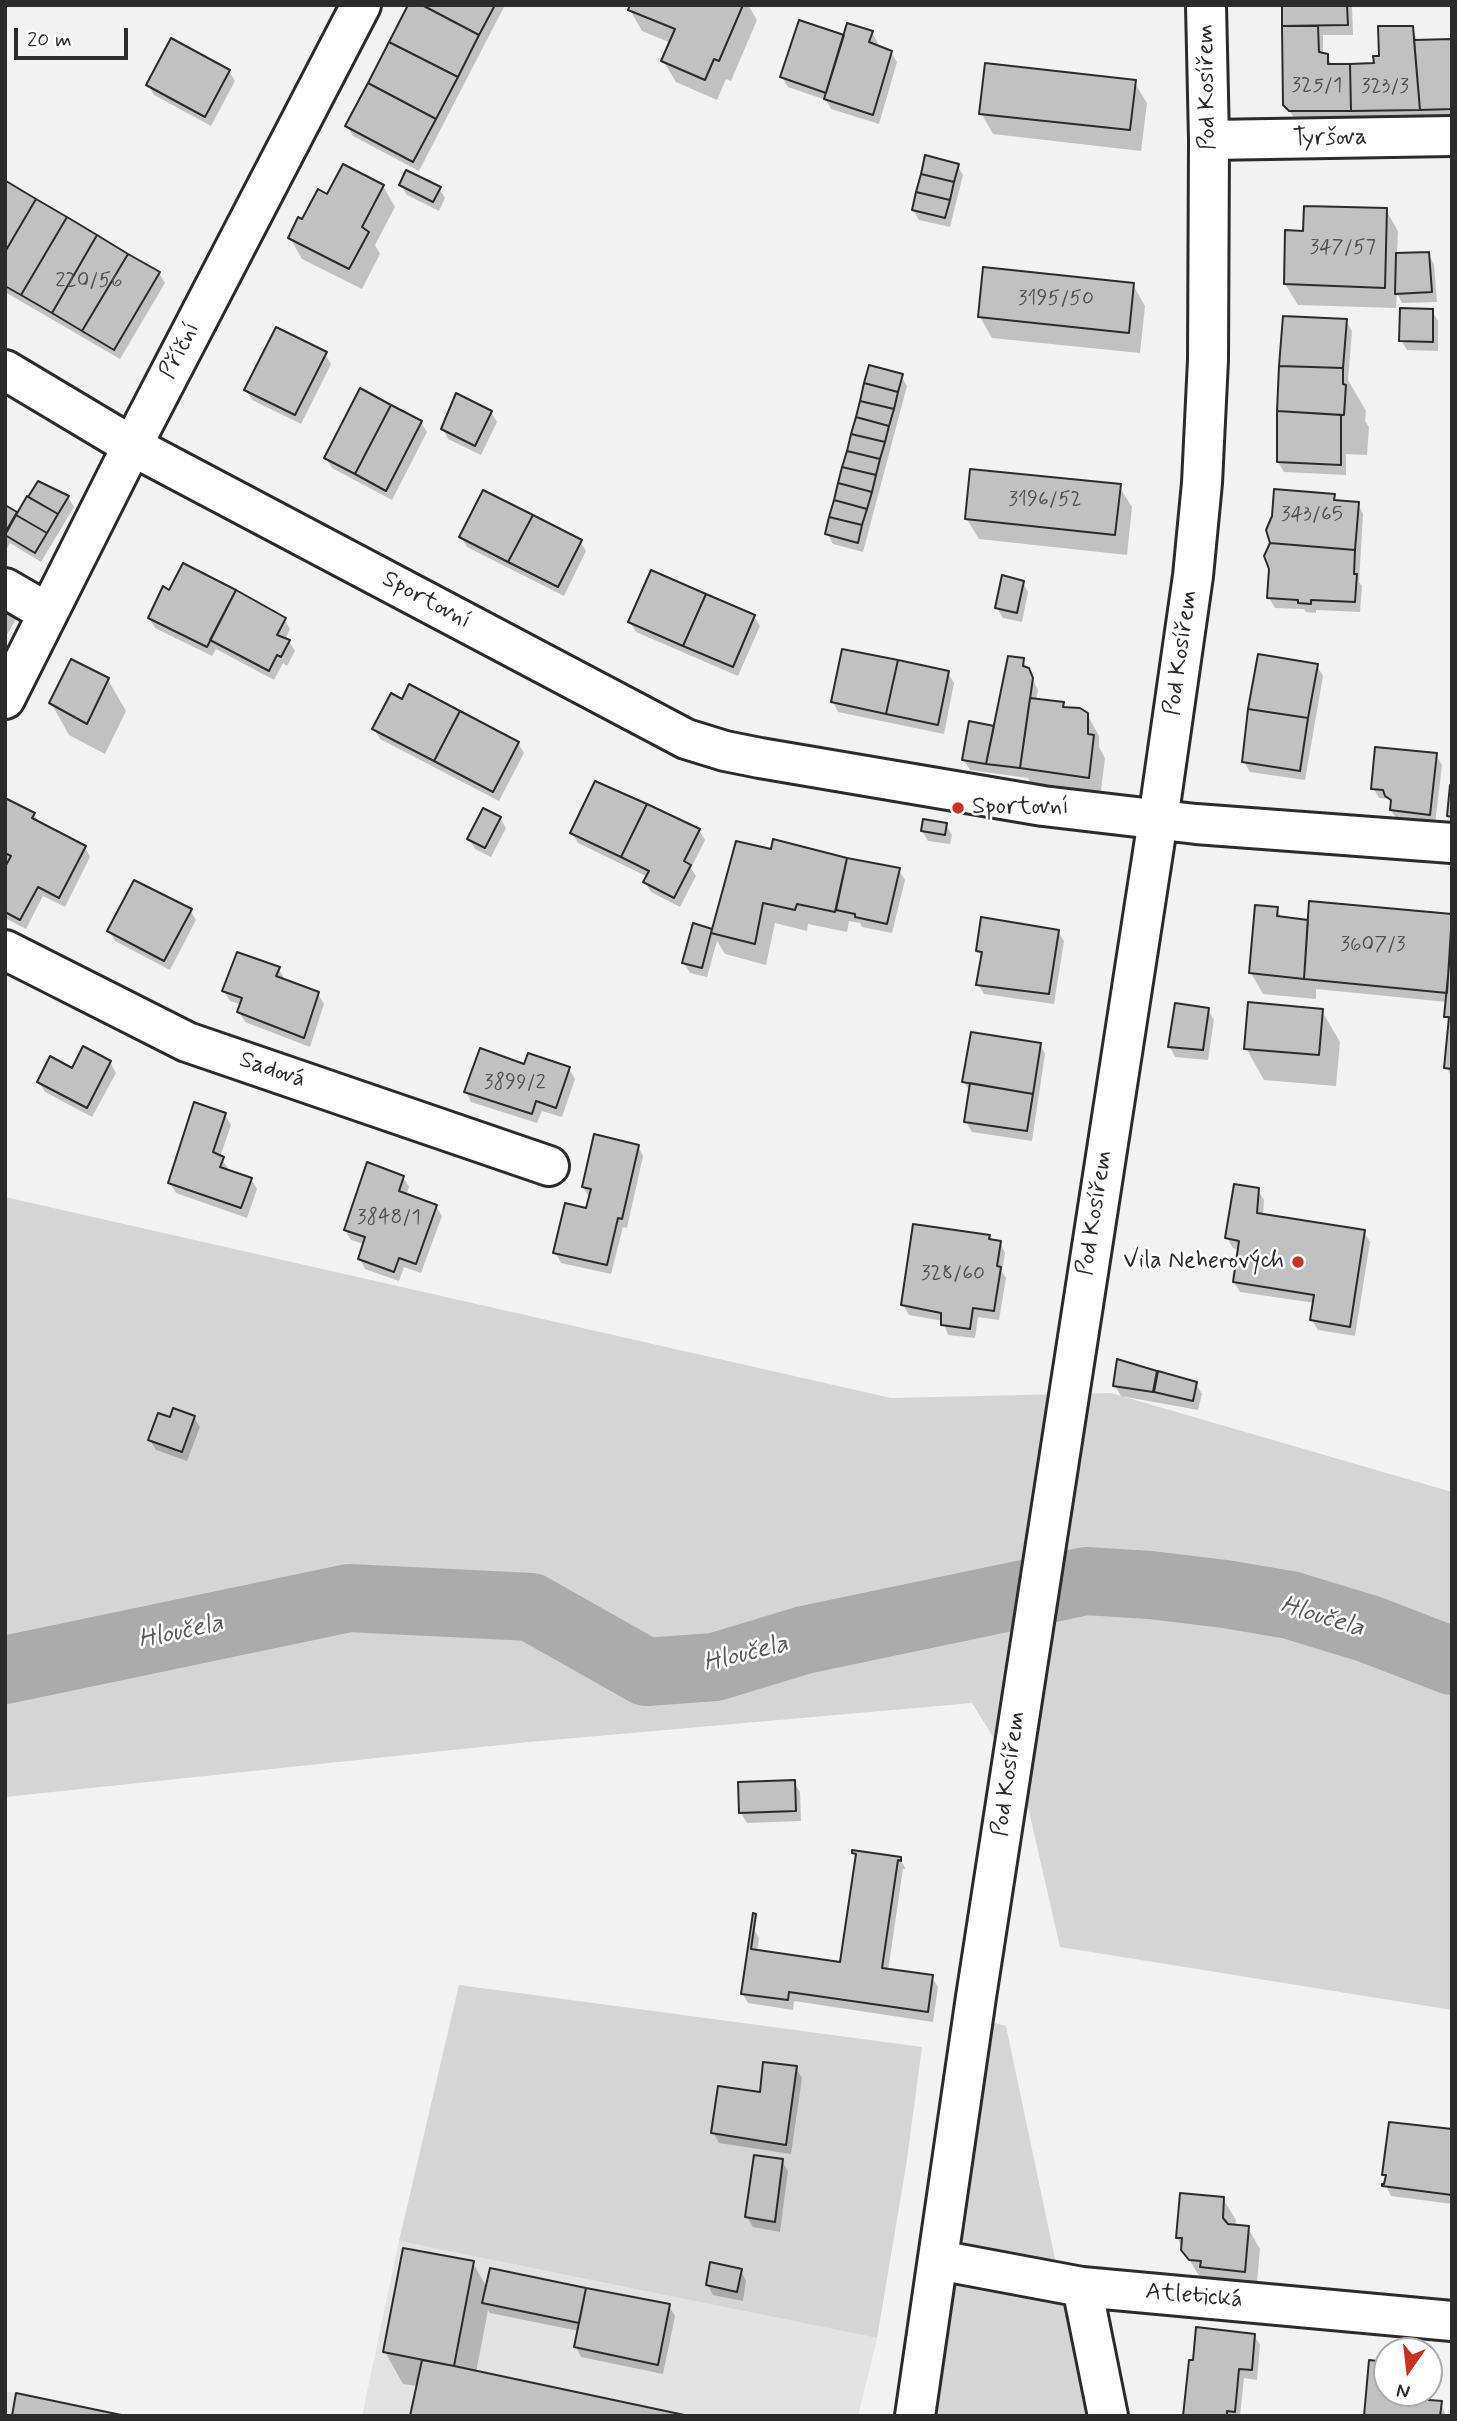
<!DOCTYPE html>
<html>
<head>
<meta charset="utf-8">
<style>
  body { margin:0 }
  #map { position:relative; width:1457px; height:2421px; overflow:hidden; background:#f2f2f2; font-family:Mynerve,sans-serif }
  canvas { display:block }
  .frame { position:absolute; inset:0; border:7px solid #2b2b2b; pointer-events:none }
  .north { position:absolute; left:1373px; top:2337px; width:70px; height:70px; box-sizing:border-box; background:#fff; border:2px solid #aaa; border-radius:50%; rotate:194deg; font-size:19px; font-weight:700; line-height:28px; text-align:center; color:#2b2b2b }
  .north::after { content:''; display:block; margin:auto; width:24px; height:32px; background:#c8321e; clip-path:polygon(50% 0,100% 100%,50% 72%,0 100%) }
  .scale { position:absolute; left:14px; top:28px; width:114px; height:32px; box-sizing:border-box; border:4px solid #2b2b2b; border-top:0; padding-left:9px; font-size:21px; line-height:24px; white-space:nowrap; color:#2b2b2b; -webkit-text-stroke:5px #fff; paint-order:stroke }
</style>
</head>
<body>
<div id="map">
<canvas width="1457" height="2421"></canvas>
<div class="frame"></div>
<div class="north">N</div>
<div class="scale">20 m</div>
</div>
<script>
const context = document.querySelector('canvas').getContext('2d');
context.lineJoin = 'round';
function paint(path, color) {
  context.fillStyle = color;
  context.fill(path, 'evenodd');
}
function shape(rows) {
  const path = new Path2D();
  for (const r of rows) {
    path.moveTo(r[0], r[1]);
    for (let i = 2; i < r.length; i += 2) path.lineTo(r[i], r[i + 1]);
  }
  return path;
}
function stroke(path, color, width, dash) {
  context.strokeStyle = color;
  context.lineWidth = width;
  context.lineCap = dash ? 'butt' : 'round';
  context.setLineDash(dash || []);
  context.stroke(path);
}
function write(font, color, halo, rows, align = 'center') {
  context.font = font + ' Mynerve,sans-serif';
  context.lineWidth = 5;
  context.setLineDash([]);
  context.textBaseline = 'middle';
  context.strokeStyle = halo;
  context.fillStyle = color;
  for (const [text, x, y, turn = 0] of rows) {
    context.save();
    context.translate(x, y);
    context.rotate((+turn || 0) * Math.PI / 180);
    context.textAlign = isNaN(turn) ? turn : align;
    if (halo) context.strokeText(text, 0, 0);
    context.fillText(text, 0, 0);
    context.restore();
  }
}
const built = shape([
  [399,2241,877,2338,858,2416,362,2416],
  [5,2391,133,2416,5,2416]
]);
const green = shape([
  [5,1197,891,1398,1111,1393,1452,1492,1452,2010,1060,1947,1023,1785,972,1703,529,1742,5,1797],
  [459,1985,922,2047,906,2166,877,2338,399,2241],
  [992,2022,1006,2026,1088,2416,940,2416,932,2414]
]);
const shadow = shape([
  [410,5,505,5,419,171,353,136,347,126],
  [632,5,748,5,757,20,731,81,726,79,717,100,676,82,663,61,671,43,642,31,630,10],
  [1284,5,1352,5,1353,35,1323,35,1323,55,1326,55,1333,66,1375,65,1412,28,1418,42,1452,41,1452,119,1296,120,1285,105],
  [872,33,878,43,876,47,891,52,897,62,879,124,831,109,826,100,788,87,782,77,845,37],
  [229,71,235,81,211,126,154,95,148,85],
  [1134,82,1147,103,1141,151,993,134,981,113],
  [957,165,963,175,950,227,919,220,913,210],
  [5,185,159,273,165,283,120,359,5,292],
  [401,185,439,188,445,198,439,211,407,195],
  [383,186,395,207,375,245,380,254,362,289,302,259,290,238,303,221,328,196],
  [1386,210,1398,231,1397,255,1428,254,1434,264,1437,302,1402,303,1397,293,1396,308,1298,305,1285,284],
  [1133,285,1145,306,1140,353,992,338,980,317],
  [1432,311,1438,321,1438,351,1407,350,1401,340],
  [1346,321,1352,331,1348,380,1366,411,1365,421,1369,427,1367,455,1346,454,1346,475,1284,472,1278,462,1281,366],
  [325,354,331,364,301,424,252,400,246,390],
  [901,376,907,386,863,552,833,544,827,533],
  [491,412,497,422,481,455,448,439,443,429],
  [421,422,427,432,392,500,332,468,326,458],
  [1119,486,1132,507,1127,555,979,539,966,518],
  [1333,496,1337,502,1358,504,1363,514,1359,582,1362,586,1360,612,1316,610,1316,613,1306,612,1304,609,1275,608,1269,598],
  [68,497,74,507,41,562,10,543,5,552,5,507,18,515],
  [461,537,580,541,586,551,564,596,467,547],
  [1023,582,1028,592,1022,622,1003,618,997,608],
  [170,592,284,619,290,629,285,640,289,641,295,651,287,666,283,663,274,680,216,649,212,656,155,628,149,618],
  [5,606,10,609,16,619,5,638],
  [754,616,760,626,738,676,636,632,630,622],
  [1023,660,1038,690,1036,700,1062,704,1065,709,1087,714,1099,736,1099,747,1105,758,1100,798,1034,789,1028,778,970,770,964,760,995,728],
  [1317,666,1323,676,1305,780,1250,772,1244,762],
  [948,673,954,683,944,734,838,712,833,702],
  [108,680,126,711,105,754,69,735,51,703],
  [374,729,518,743,524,753,499,801,380,739],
  [1436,755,1442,765,1435,824,1397,820,1391,810,1392,804,1389,799,1379,798,1373,788],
  [5,800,34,814,40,824,85,847,90,857,65,907,43,896,26,929,5,918,5,871,10,862,5,859],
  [500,818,506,828,491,857,475,849,469,839],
  [946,825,952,835,950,844,928,841,922,831],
  [699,830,705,840,691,868,696,876,680,907,651,892,645,882,648,877,578,843,572,833],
  [774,841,848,861,899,870,905,880,892,933,862,927,860,923,849,921,847,932,808,924,807,931,775,923,766,965,725,954,717,941,707,977,690,973,684,963,694,925,713,931,773,852],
  [1277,909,1282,919,1307,921,1452,915,1452,1077,1446,1067,1450,1023,1446,1016,1447,1002,1316,989,1316,999,1263,994,1251,973],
  [190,910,196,920,170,970,115,941,109,931],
  [1058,931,1064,941,1054,1004,984,994,978,984,982,959,978,951],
  [278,968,284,978,283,981,318,994,324,1004,310,1047,245,1022,239,1012,242,1005,230,1001,224,991],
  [1208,1010,1214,1020,1208,1060,1175,1057,1170,1047],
  [1322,1011,1340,1042,1336,1086,1264,1080,1246,1048],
  [1040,1044,1045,1054,1032,1141,972,1132,966,1122,970,1092,964,1082],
  [110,1062,116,1073,92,1117,45,1092,39,1082,73,1070],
  [525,1066,569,1069,575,1079,562,1117,542,1111,537,1123,471,1102,466,1092],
  [225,1115,231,1125,220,1157,228,1168,227,1171,251,1179,257,1189,247,1218,176,1193,170,1183],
  [638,1146,643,1156,627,1228,623,1227,611,1274,561,1263,555,1252,587,1210,589,1197,583,1187],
  [403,1177,409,1187,406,1196,436,1206,442,1216,421,1273,404,1267,399,1281,365,1269,360,1259,364,1244,351,1240,345,1230],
  [1258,1190,1264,1200,1263,1216,1364,1232,1370,1242,1355,1336,1318,1330,1312,1320,1315,1303,1240,1292,1234,1282,1239,1250,1233,1248,1227,1238],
  [989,1237,991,1241,1000,1242,1005,1253,1002,1272,1006,1278,999,1320,978,1317,975,1338,948,1335,943,1321,909,1315,903,1305],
  [1118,1361,1196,1384,1202,1394,1198,1410,1121,1396,1115,1386],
  [194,1417,200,1427,187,1461,156,1450,150,1440,171,1420],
  [794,1782,800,1792,801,1821,747,1823,741,1813,740,1784],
  [858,1853,900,1859,906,1869,903,1869,888,1971,932,1977,938,1987,933,2022,794,2001,793,2010,748,2003,742,1993,753,1928,759,1938,757,1952,841,1964],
  [796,2068,802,2078,791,2154,719,2143,713,2132],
  [1452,2131,1452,2204,1391,2196,1386,2186,1387,2179,1384,2174],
  [782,2161,788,2171,780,2232,753,2227,747,2217],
  [1223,2199,1236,2220,1235,2227,1248,2228,1260,2249,1256,2292,1203,2281,1196,2271,1177,2238],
  [473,2263,487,2288,669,2306,675,2316,663,2374,581,2357,576,2347,579,2331,490,2313,488,2310,476,2373,418,2386,403,2384,385,2352],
  [741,2271,746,2281,743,2301,713,2295,708,2285],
  [1254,2335,1260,2345,1257,2380,1244,2378,1240,2416,1185,2416],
  [1387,2364,1387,2393,1411,2393,1410,2400,1441,2403,1446,2416,1365,2416]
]);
const river = shape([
  [5,1670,349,1598,531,1607,646,1672,715,1667,804,1640,1086,1581,1150,1585,1225,1594,1290,1605,1369,1629,1452,1661]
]);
const building = shape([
  [408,5,422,5,479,35,458,77,389,42,408,5],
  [422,5,495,5,479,35,422,5],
  [630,5,743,5,719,61,714,59,705,80,661,61,675,29,628,10,630,5],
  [1282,5,1347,5,1348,25,1282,26,1282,5],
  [799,20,844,35,826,93,780,77,799,20],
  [847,23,873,31,869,42,892,51,873,115,824,99,847,23],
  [1282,26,1318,26,1319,52,1328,54,1328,64,1350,64,1351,111,1289,111,1283,105,1282,26],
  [1378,26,1413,26,1420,110,1351,111,1350,64,1374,63,1373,56,1379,56,1378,26],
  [171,38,230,70,205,117,146,85,171,38],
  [1452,39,1452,109,1420,110,1414,40,1452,39],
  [389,42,458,77,436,119,368,83,389,42],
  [985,63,1136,80,1130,130,979,114,985,63],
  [368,83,436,119,413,162,345,126,368,83],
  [925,155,959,164,954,182,921,174,925,155],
  [343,164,384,185,362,227,369,232,349,269,288,238,298,217,302,219,318,189,327,194,343,164],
  [406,170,441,187,433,202,399,185,406,170],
  [921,174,954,182,950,200,916,192,921,174],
  [6,181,36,199,5,252,5,182,6,181],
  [916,192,950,200,945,218,912,210,916,192],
  [36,199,67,217,21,295,5,286,5,252,36,199],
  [1304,206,1387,208,1385,288,1284,284,1285,230,1303,231,1304,206],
  [67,217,97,235,52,313,21,295,67,217],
  [97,235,128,254,82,331,52,313,97,235],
  [1429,252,1432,292,1395,294,1396,253,1429,252],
  [128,254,160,272,114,350,82,331,128,254],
  [983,267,1134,283,1129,333,978,317,983,267],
  [1400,308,1433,309,1433,342,1399,341,1400,308],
  [1283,316,1347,319,1343,368,1279,366,1283,316],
  [276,327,327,352,295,415,244,390,276,327],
  [869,365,903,374,898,392,864,383,869,365],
  [1279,366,1343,368,1343,384,1346,385,1344,415,1277,411,1279,366],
  [864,383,898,392,894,409,860,401,864,383],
  [360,388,391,405,355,474,324,458,360,388],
  [456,393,492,411,475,446,441,429,456,393],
  [860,401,894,409,889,426,856,417,860,401],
  [391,405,422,421,386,491,355,474,391,405],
  [1277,411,1341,415,1341,465,1277,462,1277,411],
  [856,417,889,426,885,442,851,434,856,417],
  [851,434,885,442,880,459,847,451,851,434],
  [847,451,880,459,876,475,842,467,847,451],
  [842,467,876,475,872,492,838,483,842,467],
  [970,469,1121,484,1115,535,965,519,970,469],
  [38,481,69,496,58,514,28,497,38,481],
  [838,483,872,492,867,509,834,500,838,483],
  [1274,489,1335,494,1334,500,1359,502,1355,550,1270,543,1266,530,1272,516,1274,489],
  [483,490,533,515,508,562,459,537,483,490],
  [27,496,58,514,47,533,16,515,27,496],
  [834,500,867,509,862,525,829,517,834,500],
  [5,505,17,512,5,533,5,505],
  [16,515,47,533,35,553,5,535,16,515],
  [533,515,582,540,558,587,508,562,533,515],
  [829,517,862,525,858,543,825,534,829,517],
  [1270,543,1355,550,1354,574,1357,574,1355,602,1311,600,1311,604,1298,603,1298,600,1267,598,1269,569,1264,556,1270,543],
  [183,563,236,590,207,647,148,618,163,586,169,590,183,563],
  [651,570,706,594,683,646,628,622,651,570],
  [1002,575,1024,581,1017,613,995,608,1002,575],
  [236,590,286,618,277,635,290,640,281,657,277,655,269,671,210,640,236,590],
  [706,594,755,615,733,667,683,646,706,594],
  [842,649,898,660,886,714,831,702,842,649],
  [1258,654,1318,664,1308,718,1248,709,1258,654],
  [1008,656,1024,658,1023,666,1029,668,1033,678,1020,768,986,764,1008,656],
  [71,659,109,678,87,724,49,703,71,659],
  [898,660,949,671,938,725,886,714,898,660],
  [409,684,460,711,434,761,372,729,391,693,402,699,409,684],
  [1030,698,1064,702,1063,707,1080,708,1088,713,1088,734,1094,735,1089,778,1020,768,1030,698],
  [1248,709,1308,718,1300,771,1242,762,1248,709],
  [460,711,519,742,493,792,434,761,460,711],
  [969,721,994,726,986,764,962,760,969,721],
  [1375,747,1437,753,1430,815,1390,810,1391,800,1385,796,1383,790,1371,789,1375,747],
  [595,781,647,804,621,857,570,833,595,781],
  [1450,785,1452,785,1452,817,1447,816,1450,785],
  [5,798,35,813,32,818,86,846,59,898,38,887,20,920,5,912,5,867,11,856,5,853,5,798],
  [647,804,700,829,684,861,691,865,674,898,643,882,649,871,621,857,647,804],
  [483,808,501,817,485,848,467,839,483,808],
  [923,819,947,823,945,835,921,831,923,819],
  [773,839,847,858,835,912,797,904,795,910,763,903,755,944,711,933,736,841,771,849,773,839],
  [847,858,900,868,887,924,855,917,855,914,836,910,847,858],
  [134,880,192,909,164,961,107,931,134,880],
  [1309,901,1452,914,1447,993,1304,979,1309,901],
  [1255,905,1278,907,1277,916,1308,920,1304,979,1249,973,1255,905],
  [981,917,1059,930,1049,994,976,985,982,952,976,951,981,917],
  [693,923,712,929,702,968,682,963,693,923],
  [1452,935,1452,1069,1444,1068,1449,1017,1444,1017,1452,935],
  [237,952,280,967,276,976,319,992,304,1038,237,1012,242,998,222,991,237,952],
  [1248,1002,1323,1009,1319,1055,1244,1049,1248,1002],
  [1175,1003,1209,1008,1203,1050,1168,1047,1175,1003],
  [971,1032,1041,1043,1033,1094,962,1082,971,1032],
  [83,1046,111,1061,87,1108,37,1082,50,1056,72,1068,83,1046],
  [480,1048,524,1064,528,1053,570,1067,556,1108,536,1101,532,1114,464,1092,480,1048],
  [970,1083,1033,1094,1027,1131,964,1122,970,1083],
  [194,1102,226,1113,213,1152,224,1157,220,1167,252,1178,241,1208,168,1183,194,1102],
  [594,1134,639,1145,622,1219,618,1218,607,1265,553,1253,565,1203,586,1208,591,1189,582,1187,594,1134],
  [367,1162,404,1176,399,1191,437,1205,416,1264,399,1258,394,1272,358,1259,365,1237,344,1230,367,1162],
  [1234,1184,1259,1188,1257,1213,1365,1230,1350,1327,1310,1320,1314,1295,1233,1282,1239,1241,1225,1238,1234,1184],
  [913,1224,990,1235,989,1239,1001,1241,997,1266,1001,1267,994,1311,973,1308,970,1329,941,1325,941,1313,901,1305,913,1224],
  [1117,1359,1157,1371,1153,1392,1113,1386,1117,1359],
  [1158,1371,1197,1382,1193,1401,1154,1392,1158,1371],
  [173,1408,195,1416,182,1452,148,1440,158,1413,170,1417,173,1408],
  [795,1780,796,1811,739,1813,738,1782,795,1780],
  [852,1850,901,1857,901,1861,898,1860,882,1968,933,1975,928,2012,789,1992,788,2000,741,1994,753,1913,756,1914,751,1949,840,1962,856,1854,852,1853,852,1850],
  [763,2062,797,2066,786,2145,711,2133,718,2086,760,2092,763,2062],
  [1389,2122,1452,2129,1452,2195,1382,2186,1382,2184,1384,2184,1386,2175,1382,2175,1389,2122],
  [754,2155,783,2159,775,2222,745,2217,754,2155],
  [1180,2193,1224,2197,1223,2218,1228,2224,1249,2226,1245,2272,1200,2267,1201,2261,1189,2260,1181,2250,1182,2238,1176,2238,1180,2193],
  [403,2248,474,2261,454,2366,383,2352,403,2248],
  [710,2262,742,2269,737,2292,706,2285,710,2262],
  [490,2268,586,2288,579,2323,482,2303,490,2268],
  [586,2288,670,2304,658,2365,574,2347,586,2288],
  [1196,2327,1255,2334,1252,2370,1239,2369,1235,2412,1227,2411,1227,2416,1183,2416,1189,2360,1193,2360,1196,2327],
  [422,2360,454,2366,689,2416,410,2416,422,2360],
  [1369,2360,1387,2362,1387,2393,1405,2393,1404,2398,1442,2401,1440,2416,1364,2416,1369,2360],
  [16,2393,126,2416,12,2416,16,2393]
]);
const minor = shape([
  [1209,140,1452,136],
  [5,370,132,446,686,739,725,751,760,758,1043,806,1196,824,1452,843],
  [5,588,48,613],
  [5,699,132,446,361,5],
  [5,950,187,1042,549,1166],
  [938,2260,1082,2287,1452,2321],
  [1082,2287,1108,2416],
  [915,2416,976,1997,1158,820,1193,576,1202,483,1208,360,1209,140,1206,5]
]);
const markers = [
  [958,808,7,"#c8321e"],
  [1298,1262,7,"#c8321e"]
];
const numberNames = [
  ["325/1",1317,87],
  ["323/3",1385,88],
  ["347/57",1343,249],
  ["220/56",89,282],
  ["3195/50",1056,300],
  ["3196/52",1045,501],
  ["343/65",1312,516],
  ["3607/3",1373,946],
  ["3899/2",515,1084],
  ["3848/1",389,1219],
  ["328/60",953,1275]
];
const streetNames = [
  ["Pod Kosířem",1208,87,-91],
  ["Tyršova",1330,139,-1],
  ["Příční",181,351,-63],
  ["Sportovní",426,601,28],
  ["Pod Kosířem",1182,653,-82],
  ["Sadová",272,1071,19],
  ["Pod Kosířem",1096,1213,-81],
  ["Pod Kosířem",1010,1774,-82],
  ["Atletická",1194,2297,5]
];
const poiNames = [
  ["Sportovní",972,808],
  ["Vila Neherových",1284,1262,"right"]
];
const waterNames = [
  ["Hloučela",1322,1618,17],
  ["Hloučela",181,1633,-12],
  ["Hloučela",746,1655,-14]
];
paint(built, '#e3e3e3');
paint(green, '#d5d5d5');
paint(shadow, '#0003');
stroke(river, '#ababab', 68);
paint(building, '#c1c1c1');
stroke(building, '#2b2b2b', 2);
stroke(minor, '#2b2b2b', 44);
stroke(minor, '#fff', 38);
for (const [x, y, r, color] of markers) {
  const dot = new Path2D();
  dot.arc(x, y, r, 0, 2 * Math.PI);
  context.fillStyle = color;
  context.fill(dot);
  stroke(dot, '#fff', 2.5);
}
write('21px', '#505050', null, numberNames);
write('24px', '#2b2b2b', '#fff', streetNames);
write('24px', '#2b2b2b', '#fff', poiNames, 'left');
write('italic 26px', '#585858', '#fff', waterNames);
</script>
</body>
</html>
